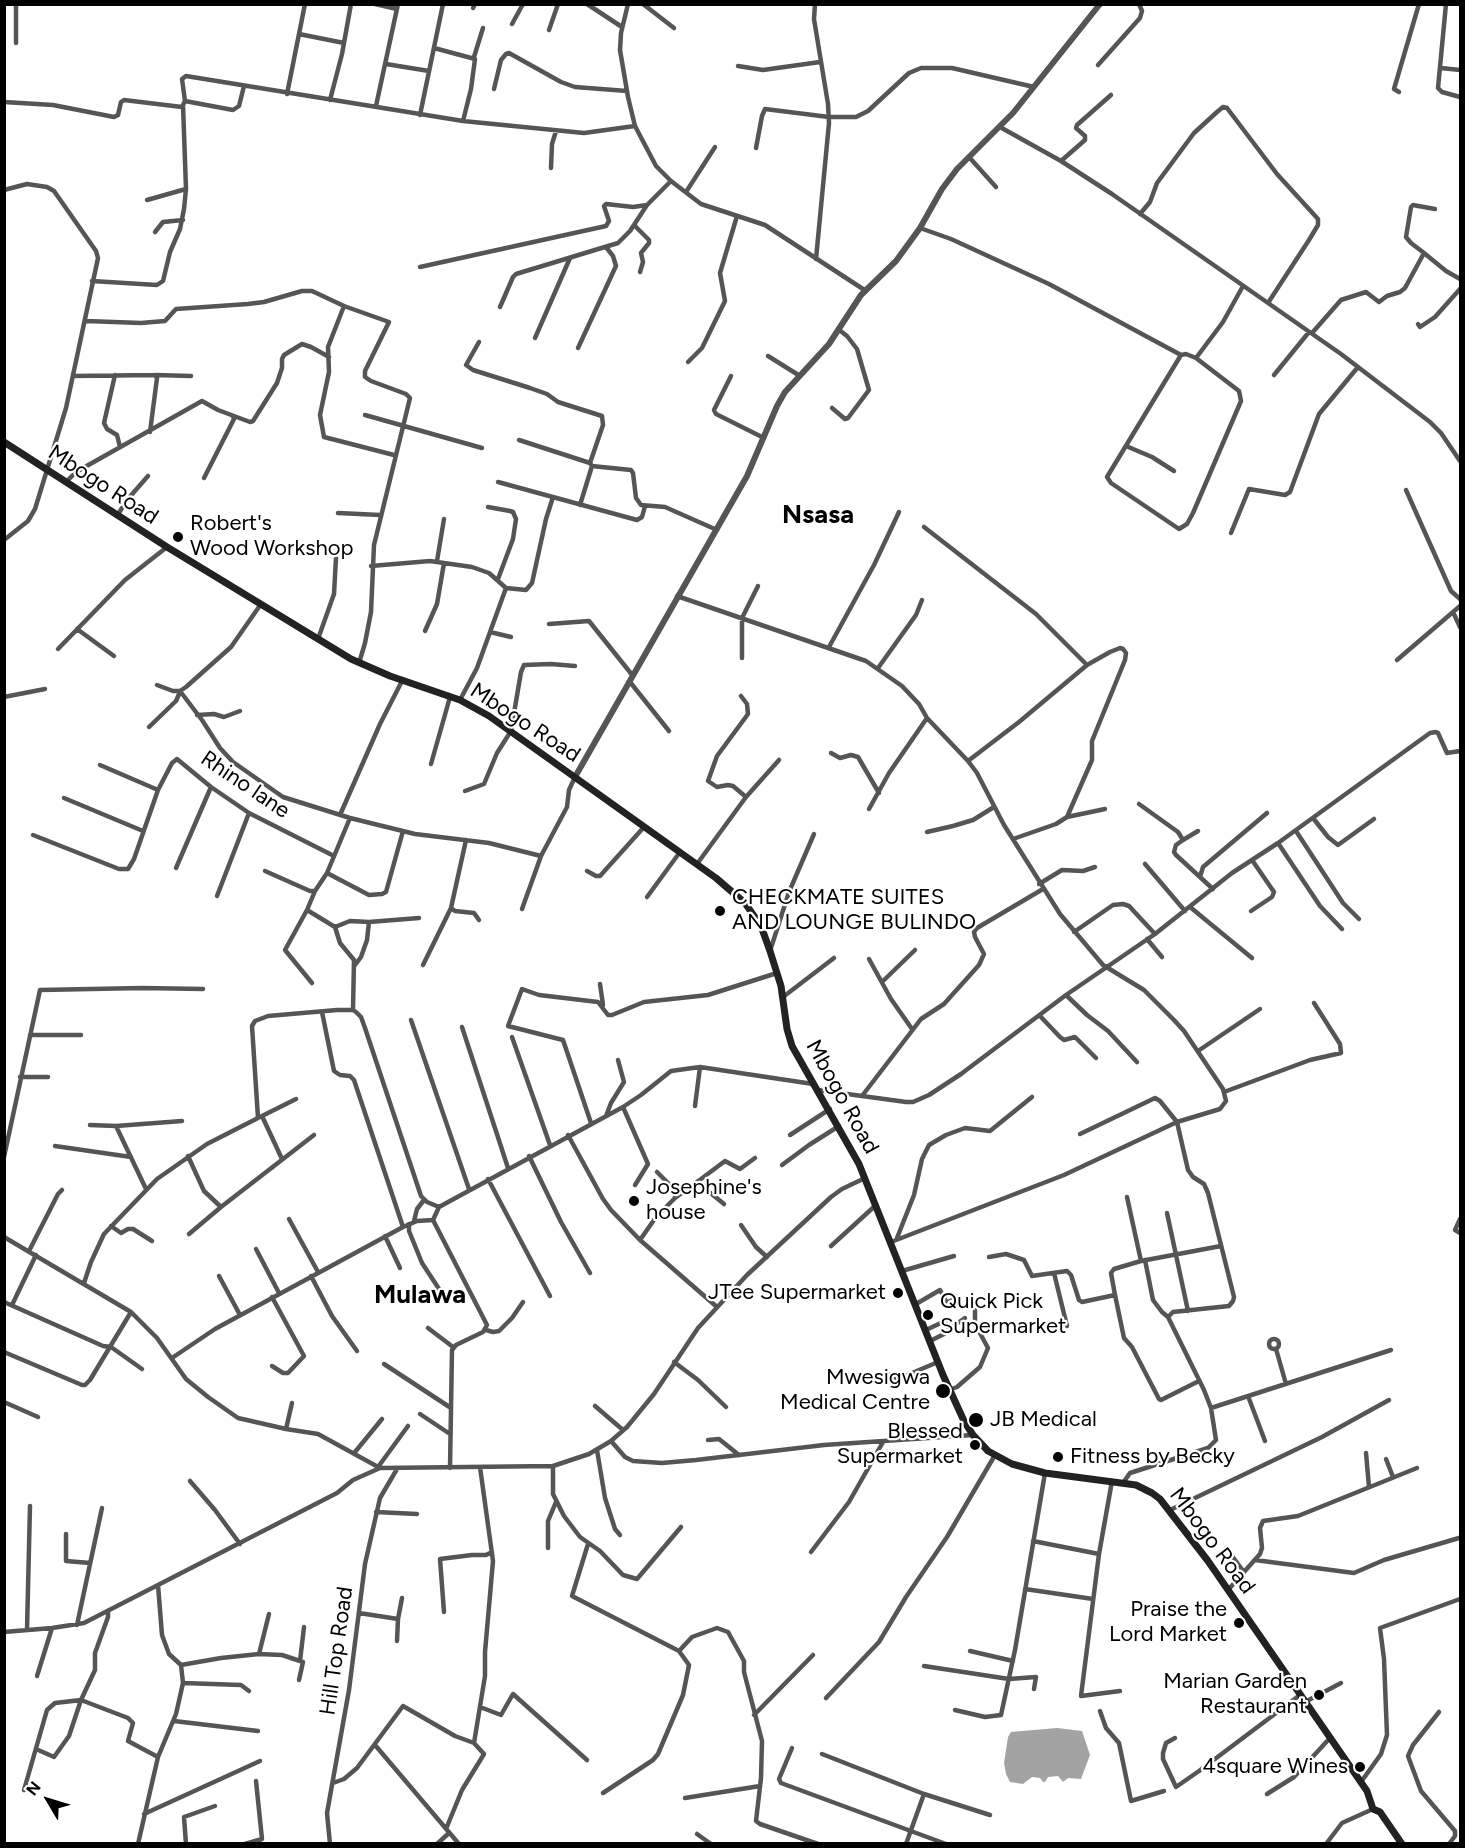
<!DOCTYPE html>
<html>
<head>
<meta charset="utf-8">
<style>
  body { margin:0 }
  #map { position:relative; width:1465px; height:1848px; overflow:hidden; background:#fff; font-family:Figtree,sans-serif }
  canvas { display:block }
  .frame { position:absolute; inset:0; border:6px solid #000; pointer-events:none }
  .north { position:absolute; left:18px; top:1770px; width:60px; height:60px; -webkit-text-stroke:4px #fff; paint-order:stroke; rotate:308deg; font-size:16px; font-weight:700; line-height:24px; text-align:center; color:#000 }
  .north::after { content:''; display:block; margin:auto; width:21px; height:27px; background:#000; clip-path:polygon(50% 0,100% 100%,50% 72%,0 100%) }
</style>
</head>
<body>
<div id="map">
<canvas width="1465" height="1848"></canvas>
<div class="frame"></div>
<div class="north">N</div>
</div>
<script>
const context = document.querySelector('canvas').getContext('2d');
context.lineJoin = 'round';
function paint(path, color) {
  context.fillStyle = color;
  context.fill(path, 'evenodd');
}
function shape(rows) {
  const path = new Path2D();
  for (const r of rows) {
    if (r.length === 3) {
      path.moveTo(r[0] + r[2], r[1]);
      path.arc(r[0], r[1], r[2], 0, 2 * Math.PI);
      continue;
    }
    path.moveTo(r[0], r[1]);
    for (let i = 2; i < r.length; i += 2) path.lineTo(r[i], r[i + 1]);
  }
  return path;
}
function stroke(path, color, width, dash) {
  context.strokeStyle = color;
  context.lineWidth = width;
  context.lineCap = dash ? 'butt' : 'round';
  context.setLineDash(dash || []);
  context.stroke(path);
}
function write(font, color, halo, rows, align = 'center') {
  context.font = font + ' Figtree,sans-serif';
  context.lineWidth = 4.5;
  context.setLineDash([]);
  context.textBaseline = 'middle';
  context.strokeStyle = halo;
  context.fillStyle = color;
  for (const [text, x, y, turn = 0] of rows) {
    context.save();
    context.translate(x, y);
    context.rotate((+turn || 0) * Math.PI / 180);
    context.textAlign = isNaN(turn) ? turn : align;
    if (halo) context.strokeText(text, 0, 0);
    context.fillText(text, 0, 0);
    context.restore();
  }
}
const water = shape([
  [1057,1728,1082,1731,1090,1755,1081,1779,1068,1778,1063,1782,1058,1776,1048,1777,1045,1782,1043,1782,1040,1778,1032,1777,1023,1784,1010,1782,1006,1774,1004,1763,1008,1737,1011,1732]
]);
const minor = shape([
  [375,4,397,9],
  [587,4,622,27],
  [628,4,621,33,620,50,628,97,635,126,656,166,671,181,701,204,765,225,866,291],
  [643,4,674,28],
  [815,4,814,19,828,104,829,123,816,259],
  [1446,4,1438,88,1442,92,1460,97],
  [473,8,475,4],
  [512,24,523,4],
  [549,30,558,4],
  [299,34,344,43],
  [16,43,16,4],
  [434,48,475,59,471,89,463,121],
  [474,57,483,28],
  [386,64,429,71],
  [1098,65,1140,18,1142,11,1139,4],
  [738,66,763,70,820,62],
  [1441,68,1460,70],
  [494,89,501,60,506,54,509,53,561,82,575,87,627,91],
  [1399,92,1394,89,1419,4],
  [287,94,305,4],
  [330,100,342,54,351,4],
  [185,101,233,110,239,106,244,86],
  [4,102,53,105,114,117,118,115,121,102,124,100,182,107,185,101,182,79,186,76,463,121,584,133,635,126],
  [376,106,398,4],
  [420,115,443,4],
  [1000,127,1061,161,1112,194,1341,354,1430,422,1441,433,1460,461],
  [756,148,762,116,765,109,829,117,856,117,868,111,909,73,921,68,952,68,1034,87],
  [969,157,996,187],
  [1061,161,1085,140,1085,136,1076,128,1077,125,1111,95],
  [551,168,552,144,556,131],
  [4,190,27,184,47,187,54,191,96,251,98,258,66,408,35,509,28,521,4,540],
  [686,192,715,147],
  [147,200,186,189],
  [1140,214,1150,202,1157,183,1194,133,1217,112,1223,107,1227,108,1277,174,1318,219,1318,225,1309,240,1268,303],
  [634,225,649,240,649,243,641,253,643,262,640,272],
  [920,228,951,239,1049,284,1181,355,1186,354,1196,358,1239,391,1241,401,1193,513,1187,524,1179,529,1111,483,1107,477,1181,355],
  [155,232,163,222,183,220],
  [1424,253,1411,243,1406,237,1411,207,1413,205,1435,209],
  [420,267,606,226,609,221,604,206,606,204,633,207,647,205,671,181],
  [92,281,157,285,163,281,170,252,180,229,184,209,186,189,183,105],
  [344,306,389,322,365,371,365,377,371,381,406,394,410,398,374,545,371,612,365,643,359,663],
  [500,307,513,277,516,274,618,243,630,231,647,205],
  [86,321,141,323,165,321,176,309,248,304,264,302,302,291,312,291,344,306,328,347,329,372,320,415,324,437,394,455],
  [1418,324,1420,327,1435,317,1460,289],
  [1312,333,1341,300,1366,292,1379,302,1387,296,1400,292,1405,288,1424,253,1446,271,1460,279],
  [535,338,570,258],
  [479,342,466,365,473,370,530,388,547,394,558,402,602,416,603,425,590,463],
  [578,348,616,266,613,256,606,247],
  [768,356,800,376],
  [1196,358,1223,322,1243,286],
  [688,362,702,348,725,301,720,273,737,216],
  [115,375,104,423,107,429,117,435,120,447],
  [155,375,191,376],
  [1274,375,1309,332],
  [73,376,155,375,157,378,150,432],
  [731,376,714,410,716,414,764,438],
  [832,408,845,419,848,418,869,390,857,349,847,336,838,329],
  [365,415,482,448],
  [519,440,590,463,592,466,580,505],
  [1126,446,1152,457,1174,471],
  [592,466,631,470,633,473,636,498,641,505,665,507,717,530],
  [204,478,234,419,233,416],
  [66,482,76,472,202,401,218,410,250,422,253,421,277,383,282,368,282,359,284,355,302,344,311,347,329,357],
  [498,482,637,520,642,517,645,506],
  [1406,490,1451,591,1460,599],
  [488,507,510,511,513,512,516,519,513,539,498,579],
  [338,513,380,515],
  [117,516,127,500,148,476],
  [924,527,1036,614,1087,665],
  [1231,533,1249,489,1285,495,1290,492,1319,414,1358,367],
  [437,561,444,519],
  [371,566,430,561,472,567,489,573,506,588,526,590,532,583,546,519,553,497],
  [677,596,866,661,902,686,919,704,927,718,968,761,977,773,1004,825,1060,914,1103,965,1144,990,1174,1020,1184,1031,1223,1089,1226,1101,1220,1109,1177,1122,1188,1170,1193,1177,1204,1184,1208,1193,1234,1297,1233,1301,1229,1306,1173,1312,1168,1317,1204,1390,1211,1408,1216,1440,1208,1448,1130,1473,1123,1483],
  [1453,612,1460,627],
  [549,624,589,621,633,676],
  [77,629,114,656],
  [425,631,437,604,444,563],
  [490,632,511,637],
  [318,639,334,594,336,558],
  [829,647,874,565,899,512],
  [58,649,125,580,167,547],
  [742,658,742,618,758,586],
  [1397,660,1460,606],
  [878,668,916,615,922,600],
  [630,682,669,731],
  [157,685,173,691,180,691,186,687,231,647,261,604],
  [180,691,202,720,220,748,233,762,283,797,350,818,415,834,489,843,541,856],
  [741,696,747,704,748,714,717,756,708,781,717,787,728,785,733,786,746,797],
  [4,697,45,689],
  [460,700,477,668,506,588],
  [197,715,214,714,224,717,240,711],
  [149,727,176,701,180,692],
  [831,753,840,758,851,755,858,757,879,793],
  [968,761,1019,722,1087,665,1110,652,1120,648,1123,649,1126,653,1125,660,1092,741,1092,760,1067,817],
  [431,764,450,697],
  [100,765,158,790],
  [465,791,484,784,497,753,511,731,521,672,524,665,551,664,575,666],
  [64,798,143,831],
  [1139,804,1178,832,1183,840,1176,845,1174,852,1176,855,1213,889],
  [869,809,889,773,927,718],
  [340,815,380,724,402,681],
  [1313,818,1328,837,1338,845,1374,819],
  [1296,831,1343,903,1359,919],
  [927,832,953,826,973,820,994,807],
  [33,835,119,869,128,869,134,859,158,790,172,763,177,759,211,787,249,813,334,856],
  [1013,839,1056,824,1067,817,1105,809],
  [466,840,451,908,455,911,474,913,479,920],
  [1183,840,1198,831],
  [1278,843,1320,906,1342,929],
  [697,864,746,797,779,760],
  [1145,864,1185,911],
  [176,868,211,787],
  [265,871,310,891,315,891,327,873,350,818],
  [587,871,596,876,600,876,644,827],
  [327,873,369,895,382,894,386,892,403,831],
  [1200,877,1203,867,1267,813],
  [1039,884,1062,870,1083,871,1095,867],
  [315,891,307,910,335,927,340,943,354,960,353,1010],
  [217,896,249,813],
  [647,897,680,852],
  [1190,907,1252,958],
  [522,909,541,856,567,807,569,790,575,777],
  [307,910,285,950,312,983],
  [1251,911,1272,897,1274,892,1252,860],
  [335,927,350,921,369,922,419,918],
  [1074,932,1113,905,1123,904,1129,906,1155,934],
  [1147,939,1162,957],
  [770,951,789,892,814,834],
  [869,959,891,999,912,1029],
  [355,965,361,957,367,940,369,922],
  [423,965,451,908],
  [882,982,915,950],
  [600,984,603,1005],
  [1066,995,1087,1015,1108,1031,1137,1062],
  [783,997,834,958],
  [322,1012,334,1071,340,1075,350,1076,354,1080,403,1227],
  [1040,1016,1060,1037,1064,1040,1075,1037,1096,1058],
  [411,1020,469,1189],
  [462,1027,508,1168],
  [30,1035,81,1035],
  [512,1037,550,1145],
  [1198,1051,1260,1009],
  [20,1077,48,1077],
  [818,1090,906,1102,913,1102,929,1095,961,1074,1066,995,1155,934,1232,873,1278,843,1430,733,1436,732,1438,733,1447,753,1460,751],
  [1224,1092,1310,1060,1341,1053,1340,1044,1314,1003],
  [862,1096,921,1019,944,1004,979,965,984,954,975,937,974,932,977,928,1043,889],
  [695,1106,700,1067],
  [623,1107,648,1164,635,1185],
  [262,1116,282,1159],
  [606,1116,611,1103,624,1082,618,1060],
  [260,1117,296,1099],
  [591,1123,563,1040,508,1026,522,989,539,995,598,1002,608,1015,612,1015,644,1002,708,995,777,973],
  [90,1125,116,1126,146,1189],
  [116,1126,182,1121],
  [568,1135,603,1199,611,1210,640,1240,717,1307],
  [790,1135,830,1109],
  [55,1146,131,1157],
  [188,1156,204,1191,221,1207],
  [529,1156,561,1222,590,1273],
  [4,1157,40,990,142,988,203,989],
  [782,1165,809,1145,839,1126],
  [657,1172,675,1190,675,1198],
  [488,1179,550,1296],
  [697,1182,724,1204],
  [1127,1197,1141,1261],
  [1167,1213,1188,1311],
  [289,1219,318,1272],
  [1460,1219,1455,1230,1460,1233],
  [433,1220,487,1325,483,1332,456,1345,452,1350,450,1468],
  [414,1221,417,1209,424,1200],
  [409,1224,409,1231,422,1263,441,1292],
  [741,1225,756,1247,767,1257],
  [111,1226,121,1233,128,1229,133,1229,152,1241],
  [189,1234,221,1207,314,1135],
  [385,1236,400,1268],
  [4,1237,131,1312,157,1338,186,1379,208,1397,238,1418,286,1429,318,1434,380,1468,553,1466,589,1454,611,1441,627,1427,654,1394,698,1328,747,1275,831,1197,842,1189,865,1178],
  [897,1238,914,1195,922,1159,929,1145,946,1135,965,1128,990,1131,1032,1097],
  [640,1240,656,1217,675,1198,697,1182,725,1161,740,1169,755,1158],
  [891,1242,1064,1175,1177,1122,1160,1101,1155,1098,1080,1134],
  [831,1246,876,1205],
  [256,1249,279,1293],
  [29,1251,58,1194,62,1190],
  [989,1257,1006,1254,1024,1260,1032,1276,1067,1271,1071,1275,1079,1300,1082,1302,1115,1295,1111,1273,1114,1269,1141,1261,1221,1246],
  [1145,1260,1153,1300,1162,1312,1168,1317],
  [902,1271,954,1256],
  [1054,1273,1067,1326],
  [219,1276,240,1315],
  [311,1276,332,1316,357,1351],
  [84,1283,91,1262,104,1234,157,1179,207,1144,258,1118,252,1026,255,1021,268,1016,337,1010,353,1010,356,1012,361,1017,365,1028,421,1196,427,1202,439,1207],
  [1115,1295,1124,1338,1132,1347,1159,1399,1161,1400,1199,1381],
  [272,1297,304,1356,288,1373,283,1373,272,1366],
  [4,1302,103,1346,111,1347,142,1369],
  [916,1304,940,1290,947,1303,957,1297],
  [12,1305,36,1255],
  [428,1328,453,1347],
  [949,1329,965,1318],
  [486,1330,493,1332,499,1331,512,1318,523,1302],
  [926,1330,945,1321,950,1331,930,1341],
  [1274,1344,5],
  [1276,1349,1286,1384],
  [4,1352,82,1385,85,1385,90,1380,131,1312],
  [172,1358,215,1329,403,1227,417,1221,433,1220,439,1207,623,1107,641,1095,671,1071,700,1067,813,1084],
  [674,1362,698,1380,726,1407],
  [384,1364,451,1408],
  [861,1380,888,1374,898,1379,938,1362],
  [949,1390,957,1387,980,1367,988,1348,975,1324,975,1310],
  [1248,1396,1265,1441],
  [4,1402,38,1417],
  [595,1406,623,1430],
  [1211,1408,1391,1350],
  [420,1414,450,1434],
  [286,1429,292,1403],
  [708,1440,719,1439,739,1455],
  [611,1441,625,1457,633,1461,662,1463,696,1460,824,1445,973,1435],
  [597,1450,605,1498,615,1529,620,1535],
  [355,1452,382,1419],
  [1366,1453,1369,1487],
  [1386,1459,1393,1477],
  [553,1466,553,1494,564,1516,580,1537,600,1551,623,1575,637,1579,681,1527],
  [378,1467,408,1426],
  [190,1481,215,1510,240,1544],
  [1112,1481,1099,1554,1081,1696,1120,1691],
  [1170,1510,1322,1437,1389,1400],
  [376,1512,417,1514],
  [66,1534,66,1561,90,1563],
  [1033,1541,1099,1554],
  [588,1544,572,1596,679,1651,689,1665,683,1695,658,1754,653,1760,603,1793],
  [548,1548,548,1521,556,1502],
  [1226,1548,1244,1572],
  [811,1552,849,1502,883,1442],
  [1255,1560,1354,1573,1384,1560,1459,1538],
  [1025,1589,1093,1599],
  [1228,1590,1260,1554,1262,1548,1260,1528,1263,1521,1298,1516,1417,1468],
  [444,1612,440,1559,472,1555,486,1555,492,1552],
  [359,1613,398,1619],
  [77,1625,102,1508],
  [27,1630,30,1506],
  [4,1632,52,1628,84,1623,337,1493,353,1480,380,1468],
  [397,1641,398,1619,402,1598],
  [679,1651,692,1637,717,1628,728,1632,744,1661,744,1672,762,1741,761,1778,756,1821,760,1824,818,1844],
  [970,1651,1013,1661],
  [259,1654,269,1614],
  [300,1661,304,1627],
  [181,1665,221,1658,259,1654,282,1655,303,1662,299,1680],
  [924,1666,1009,1679,1036,1677,1034,1689],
  [37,1676,52,1628],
  [183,1683,241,1685,249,1691],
  [826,1698,879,1642,906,1597,947,1537,995,1455],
  [1305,1702,1341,1683],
  [480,1707,501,1715,513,1694,587,1760],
  [955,1710,985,1717,1001,1715,1015,1650,1045,1473],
  [1100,1711,1106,1728,1119,1743,1131,1801,1164,1791],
  [1439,1712,1413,1745,1408,1756,1421,1791,1455,1831,1455,1836,1449,1844],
  [754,1715,813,1655],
  [174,1721,258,1731],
  [1175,1738,1166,1743,1163,1753,1163,1759,1176,1787,1199,1771,1300,1695],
  [375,1745,459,1844],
  [792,1748,779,1779,781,1783,946,1844],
  [36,1749,54,1757,69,1736,81,1700,95,1670,95,1653,108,1617,108,1611],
  [822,1754,924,1794,906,1844],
  [1361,1782,1381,1754,1387,1735,1384,1659,1380,1628,1460,1599],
  [333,1783,344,1779,357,1768,403,1706,455,1736,474,1743],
  [24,1790,47,1710,55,1703,81,1700,128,1718,133,1723,128,1741,158,1757],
  [924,1794,990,1815],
  [1267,1794,1294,1777,1330,1738],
  [685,1798,760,1786],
  [144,1814,260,1761],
  [446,1829,462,1790,484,1754,474,1743,485,1676,485,1652,493,1561,480,1467],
  [697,1834,711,1844],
  [138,1844,158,1757,176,1714,183,1683,181,1665,169,1654,162,1635,158,1585],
  [186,1844,184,1817,215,1806],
  [245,1844,262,1839,256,1781],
  [330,1844,327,1813,349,1690,365,1564,380,1498,397,1469],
  [437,1844,449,1833],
  [1326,1844,1342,1823,1373,1809]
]);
const tertiary = shape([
  [575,777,747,476,777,406,785,392,829,344,861,295,896,261,920,228,942,189,957,169,1013,113,1100,4]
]);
const secondary = shape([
  [4,442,167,547,351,659,390,676,460,700,489,716,716,878,745,903,761,926,770,951,781,986,787,1029,792,1046,859,1164,943,1375,964,1421,973,1435,988,1451,1012,1464,1045,1473,1136,1485,1152,1493,1160,1499,1208,1561,1367,1791,1373,1809,1380,1812,1402,1844]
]);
const markers = [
  [178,537,6,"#000"],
  [720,911,6,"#000"],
  [634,1201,6,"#000"],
  [898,1293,6,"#000"],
  [928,1315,6,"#000"],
  [943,1391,8,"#000"],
  [976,1420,8,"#000"],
  [975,1445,6,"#000"],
  [1058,1457,6,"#000"],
  [1239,1623,6,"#000"],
  [1319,1695,6,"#000"],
  [1360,1767,6,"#000"]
];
const streetNames = [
  ["Mbogo Road",103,485,33],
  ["Mbogo Road",525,723,33],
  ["Rhino lane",245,785,34],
  ["Mbogo Road",842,1097,61],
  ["Mbogo Road",1212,1541,53],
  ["Hill Top Road",337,1651,-82]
];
const poiNames = [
  ["Robert's",190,524],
  ["Wood Workshop",190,549],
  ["CHECKMATE SUITES",732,898],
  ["AND LOUNGE BULINDO",732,923],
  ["Josephine's",646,1188],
  ["house",646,1213],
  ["JTee Supermarket",886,1293,"right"],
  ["Quick Pick",940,1302],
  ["Supermarket",940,1327],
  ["Mwesigwa",930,1378,"right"],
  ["Medical Centre",930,1403,"right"],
  ["JB Medical",990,1420],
  ["Blessed",963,1432,"right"],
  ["Supermarket",963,1457,"right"],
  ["Fitness by Becky",1070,1457],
  ["Praise the",1227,1610,"right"],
  ["Lord Market",1227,1635,"right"],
  ["Marian Garden",1307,1682,"right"],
  ["Restaurant",1307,1707,"right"],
  ["4square Wines",1348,1767,"right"]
];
const quarterNames = [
  ["Nsasa",818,515],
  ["Mulawa",420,1295]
];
paint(water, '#a3a3a3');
stroke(minor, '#555', 4.5);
stroke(tertiary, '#555', 6);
stroke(secondary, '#222', 7);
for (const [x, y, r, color] of markers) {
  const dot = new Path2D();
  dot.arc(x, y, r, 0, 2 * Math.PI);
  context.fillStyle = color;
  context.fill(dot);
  stroke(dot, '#fff', 2);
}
write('22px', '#000', '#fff', streetNames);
write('22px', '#000', '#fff', poiNames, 'left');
write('bold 26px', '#000', '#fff', quarterNames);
</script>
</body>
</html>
